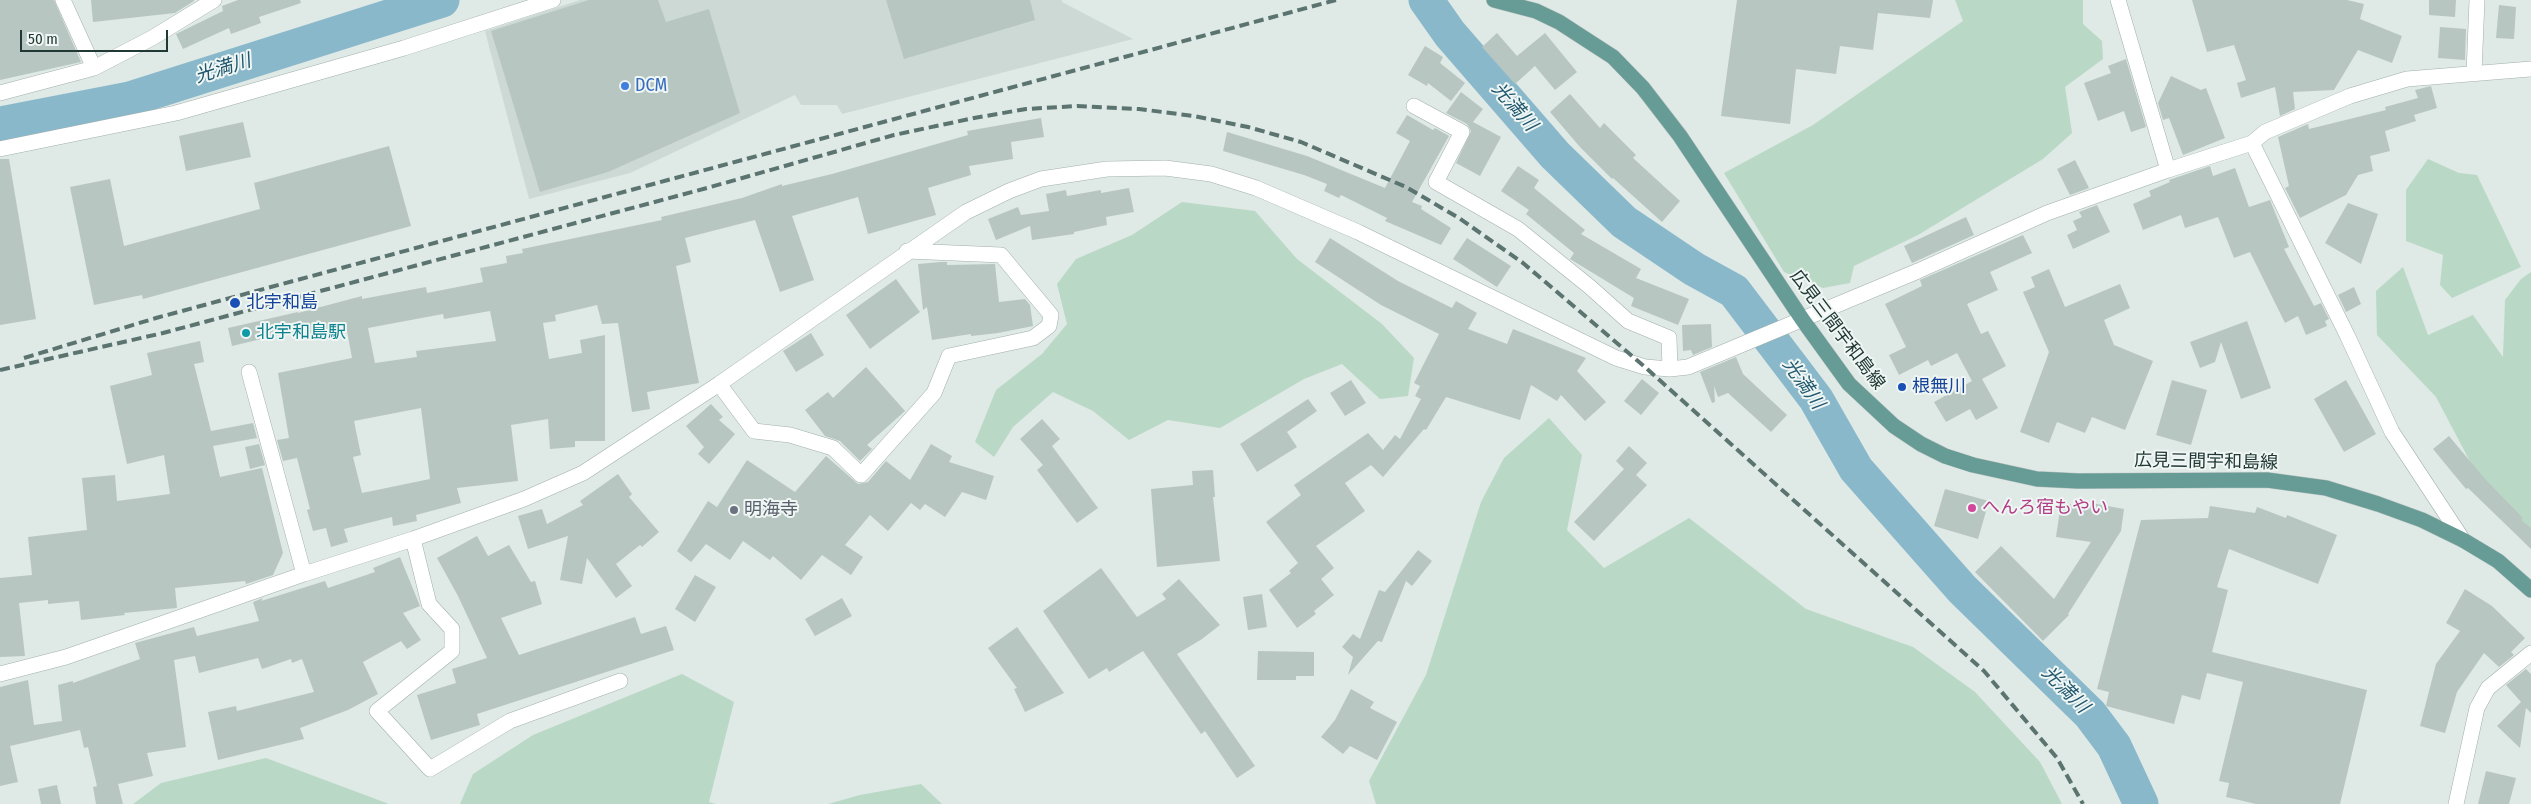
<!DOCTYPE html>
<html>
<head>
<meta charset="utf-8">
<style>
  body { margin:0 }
  #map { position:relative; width:2531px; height:804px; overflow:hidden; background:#dfe9e6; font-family:"Fira Sans Condensed",sans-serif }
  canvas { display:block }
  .scale { position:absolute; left:20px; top:30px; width:148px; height:22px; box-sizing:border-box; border:2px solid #213835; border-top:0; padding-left:6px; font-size:15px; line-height:18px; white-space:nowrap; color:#213835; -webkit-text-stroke:4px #eff6f3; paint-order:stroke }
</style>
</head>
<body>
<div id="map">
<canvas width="2531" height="804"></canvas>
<div class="scale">50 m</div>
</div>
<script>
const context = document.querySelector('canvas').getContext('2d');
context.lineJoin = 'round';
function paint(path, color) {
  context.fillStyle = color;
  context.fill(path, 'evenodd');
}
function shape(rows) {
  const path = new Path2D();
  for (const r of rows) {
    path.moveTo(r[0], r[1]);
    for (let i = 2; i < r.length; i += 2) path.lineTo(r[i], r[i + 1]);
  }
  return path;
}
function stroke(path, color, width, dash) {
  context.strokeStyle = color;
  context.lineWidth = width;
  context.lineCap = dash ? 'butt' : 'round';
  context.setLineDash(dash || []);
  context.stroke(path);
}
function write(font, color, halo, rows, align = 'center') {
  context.font = font + ' "Fira Sans Condensed","Noto Sans JP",sans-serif';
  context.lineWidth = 4;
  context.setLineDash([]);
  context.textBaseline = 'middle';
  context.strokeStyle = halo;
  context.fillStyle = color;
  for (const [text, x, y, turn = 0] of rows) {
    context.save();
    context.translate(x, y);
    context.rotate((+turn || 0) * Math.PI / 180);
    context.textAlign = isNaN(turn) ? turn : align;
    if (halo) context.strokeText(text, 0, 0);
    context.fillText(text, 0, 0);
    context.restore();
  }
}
const built = shape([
  [580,0,1062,0,1062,2,1133,39,842,114,837,105,801,105,795,95,630,173,529,199,485,31]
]);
const green = shape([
  [1955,0,2083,0,2083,24,2102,41,2103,59,2065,87,2072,133,2043,159,1918,235,1854,266,1850,283,1823,288,1784,272,1724,173,1813,125,1963,21],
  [2428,159,2459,173,2477,175,2521,267,2452,298,2440,285,2443,255,2406,241,2406,190],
  [1182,202,1255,211,1297,259,1382,324,1414,358,1408,396,1380,399,1342,364,1304,379,1220,428,1168,420,1129,440,1093,411,1053,392,1013,427,994,457,975,442,996,390,1042,354,1067,324,1057,284,1076,259,1132,235],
  [2403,267,2428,335,2473,315,2503,357,2505,300,2521,279,2531,272,2531,534,2484,488,2436,397,2377,335,2376,291],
  [1549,418,1582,455,1567,530,1604,568,1689,518,1806,609,1913,647,1975,692,2040,762,2062,804,1376,804,1369,781,1426,675,1481,502,1504,458],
  [682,674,734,702,709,802,716,804,460,804,473,774,533,735],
  [266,758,389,804,133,804,161,783],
  [921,784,942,804,828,804,860,795]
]);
const river = shape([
  [1426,0,1450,34,1555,155,1624,222,1694,269,1734,291,1816,399,1856,469,1962,589,2090,714,2114,746,2141,804],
  [0,124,130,99,442,0]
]);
const building = shape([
  [0,0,54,0,81,62,0,80],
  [91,0,194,0,194,1,175,13,93,22],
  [238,0,300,0,301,3,259,17,261,23,231,34,229,28,183,49,176,34,223,11,222,6],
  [589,0,658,0,666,22,709,9,740,113,608,172,540,192,491,31],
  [886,0,1030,0,1035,20,904,59],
  [1737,0,1933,0,1930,18,1878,13,1873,50,1840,46,1836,74,1796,69,1790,124,1721,116],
  [2192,0,2347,0,2364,4,2360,19,2402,36,2392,63,2358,50,2334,90,2293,92,2295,109,2280,116,2275,87,2241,98,2237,83,2246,80,2234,45,2207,52],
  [2429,0,2456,0,2455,17,2429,15],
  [2499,5,2516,7,2514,39,2496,38],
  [2440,27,2466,29,2465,60,2438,58],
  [1497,33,1517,56,1545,33,1577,72,1555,90,1535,66,1515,84,1482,47],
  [1425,46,1443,57,1440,63,1465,83,1451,101,1428,83,1427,86,1408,75],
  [2126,59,2146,127,2131,132,2124,111,2098,121,2084,83,2111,73,2108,66],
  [2171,76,2201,90,2206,88,2225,138,2183,155,2169,118,2163,120,2158,103],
  [2431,86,2437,108,2414,115,2416,121,2385,131,2390,151,2370,156,2373,171,2358,175,2346,195,2300,218,2285,188,2289,186,2278,137,2308,124,2309,129,2386,110,2385,107,2418,98,2415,90],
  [1461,92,1483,109,1473,122,1501,137,1480,176,1456,163,1471,131,1467,124,1446,113],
  [1570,94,1600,128,1604,123,1636,155,1633,158,1680,201,1662,222,1613,178,1612,179,1580,147,1550,112],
  [1407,115,1433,130,1435,128,1449,136,1412,202,1422,206,1421,209,1451,228,1441,245,1385,221,1387,218,1341,195,1339,198,1324,191,1327,184,1304,175,1223,151,1227,132,1307,156,1385,188,1410,141,1396,133],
  [1041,118,1044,137,1011,142,1013,159,969,166,971,175,928,188,936,215,868,234,858,197,792,216,814,280,780,292,755,220,685,238,691,262,676,266,699,383,647,392,650,409,632,412,618,323,602,324,597,305,555,315,556,321,543,323,549,359,582,353,580,340,605,335,605,441,575,441,575,447,550,449,548,419,511,425,518,481,457,488,461,503,416,515,417,521,393,526,392,517,344,529,348,542,331,547,326,528,313,531,307,510,310,509,297,458,283,461,277,440,289,438,278,373,352,358,346,325,292,338,291,332,232,346,228,328,298,312,298,313,362,296,362,299,426,287,427,293,483,282,480,268,507,263,506,256,523,253,522,249,662,220,661,217,742,198,782,184,782,186,832,174,968,135,967,131],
  [490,311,496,341,416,351,417,357,375,363,368,328,443,314,444,319],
  [421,408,430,479,362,493,353,457,361,455,354,421],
  [243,122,251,157,186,171,179,136],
  [389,146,411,226,143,299,142,295,94,305,70,187,110,179,124,246,260,209,254,183],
  [0,159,9,159,36,319,0,325],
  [2075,160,2089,188,2070,195,2057,169],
  [1518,166,1539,180,1534,188,1585,230,1581,234,1641,269,1636,278,1689,299,1678,325,1631,306,1634,298,1570,259,1574,253,1526,214,1529,210,1501,191],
  [2210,166,2213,176,2235,168,2249,207,2270,200,2289,247,2284,249,2314,306,2321,303,2329,319,2325,321,2327,326,2306,335,2298,316,2285,323,2250,252,2234,258,2218,217,2185,228,2181,215,2143,230,2133,204,2151,196,2149,191,2170,182,2169,180],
  [1129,188,1134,212,1106,217,1107,225,1074,232,1074,234,1032,240,1030,226,996,240,988,219,1018,207,1021,215,1049,211,1046,194,1066,190,1067,196,1101,190,1101,193],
  [2348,203,2378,214,2361,264,2325,243],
  [2097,205,2110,232,2073,249,2067,235,2077,230,2073,221,2082,217,2079,212],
  [1966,217,1974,235,1912,263,1904,246],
  [2023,235,2032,253,1990,272,1998,290,1967,304,1981,334,1988,331,2006,366,1982,379,1998,408,1976,420,1970,409,1946,422,1934,402,1972,381,1957,353,1931,366,1928,360,1899,375,1889,355,1906,347,1885,304,1922,286,1920,280],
  [1330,238,1398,281,1452,308,1456,301,1477,313,1468,329,1507,344,1513,329,1586,358,1577,371,1606,402,1585,421,1561,395,1557,401,1531,385,1520,420,1446,397,1426,430,1424,429,1383,477,1371,465,1345,483,1365,511,1316,546,1334,568,1321,579,1334,595,1314,611,1316,614,1297,628,1269,590,1291,573,1289,571,1298,563,1266,522,1301,495,1294,485,1368,433,1383,450,1395,435,1400,439,1421,399,1415,396,1420,386,1414,383,1439,334,1381,305,1315,262],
  [1467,238,1511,266,1497,287,1453,259],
  [941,262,947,262,947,265,995,264,999,302,1025,299,1030,305,1033,326,998,333,971,336,971,334,932,340,927,307,923,310,918,264],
  [2049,269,2065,307,2120,284,2130,308,2104,320,2114,345,2153,361,2125,430,2092,417,2085,433,2057,422,2049,443,2020,432,2049,352,2023,292,2035,287,2031,277],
  [896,279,920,312,870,349,846,315],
  [2354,287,2361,304,2346,312,2338,295],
  [2247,321,2271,388,2241,399,2221,342,2215,362,2200,368,2190,342],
  [1711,324,1712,347,1693,355,1691,350,1683,351,1682,325],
  [811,333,824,355,796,372,783,351],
  [200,341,204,362,194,364,211,431,253,423,257,438,213,446,220,477,262,468,283,553,273,575,246,584,245,581,175,588,177,608,124,613,125,615,81,620,79,601,48,604,48,600,19,603,25,656,0,657,0,578,32,575,28,537,87,530,82,478,115,475,117,501,170,494,164,455,127,464,110,386,152,375,147,353],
  [1736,357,1743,374,1787,415,1771,432,1728,393,1718,397,1714,386,1715,402,1712,403,1700,372],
  [866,367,905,411,867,445,872,449,860,461,840,441,825,436,805,410,828,392,833,398],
  [1642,379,1659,393,1641,415,1624,401],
  [1351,380,1366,403,1345,416,1330,393],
  [2172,380,2207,390,2191,445,2156,435],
  [2346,380,2376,434,2344,452,2314,399],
  [1308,399,1317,411,1287,432,1297,447,1257,472,1240,444],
  [711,404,723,417,719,420,735,434,709,464,698,454,704,447,686,426],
  [1042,419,1060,439,1052,446,1098,508,1077,523,1037,470,1043,465,1020,439],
  [2449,436,2485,479,2523,518,2521,520,2531,528,2531,549,2468,488,2466,489,2433,449],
  [259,444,265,465,250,469,245,447],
  [931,444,952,456,949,462,994,476,986,500,962,492,945,517,925,504,920,510,911,503,888,531,870,515,845,545,863,557,851,575,822,555,801,580,773,556,770,560,743,541,730,560,706,544,691,562,677,551,708,501,717,507,747,460,795,492,826,456,858,484,868,482,886,461,910,480],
  [1629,446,1647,463,1636,475,1647,485,1594,541,1574,522,1624,469,1616,461],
  [1213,470,1215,497,1213,497,1220,561,1157,567,1151,489,1193,485,1192,471],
  [618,474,632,494,629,497,659,532,642,547,640,545,616,564,632,586,616,598,587,558,582,584,560,580,568,536,528,549,518,516,542,509,547,524,583,505,580,501],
  [1945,489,1989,501,1978,539,1934,526],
  [2061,503,2090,507,2091,503,2124,509,2121,531,2068,614,2069,615,2043,641,1975,572,2001,546,2054,599,2091,542,2056,537],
  [2210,506,2255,513,2257,507,2286,518,2287,515,2337,535,2318,584,2229,549,2217,587,2228,590,2212,652,2367,690,2340,804,2256,804,2226,797,2229,783,2219,781,2243,682,2207,673,2200,700,2182,695,2174,724,2106,706,2109,692,2097,689,2141,520,2208,518],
  [477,536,488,556,509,545,531,582,535,581,542,604,501,618,519,655,635,617,641,634,666,626,674,650,477,714,480,725,431,740,417,695,456,683,452,669,487,658,458,596,437,558],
  [1418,550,1432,561,1412,586,1406,581,1382,642,1378,641,1348,675,1353,657,1342,647,1353,634,1360,639,1379,590,1385,592],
  [400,557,420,606,403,613,421,640,407,649,401,641,363,662,378,694,348,710,300,728,304,739,218,760,208,712,236,706,237,711,314,692,302,659,292,663,291,659,262,669,258,658,199,673,195,656,174,660,186,747,147,753,153,776,118,784,123,804,96,804,93,787,97,786,88,747,84,748,80,730,10,746,18,782,0,786,0,687,28,680,34,725,62,721,58,685,73,681,73,683,140,659,135,643,194,627,197,636,259,621,253,602,263,598,261,601,325,581,328,588,375,572,373,568],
  [1101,568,1137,617,1166,599,1162,594,1179,579,1220,625,1202,639,1177,654,1255,766,1237,778,1205,731,1201,734,1143,651,1109,672,1107,668,1089,679,1043,611],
  [695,575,716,587,695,622,675,609],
  [2465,589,2492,606,2525,638,2511,652,2514,655,2499,667,2484,653,2457,692,2445,733,2420,726,2436,664,2460,631,2446,623],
  [1262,594,1267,627,1248,630,1243,597],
  [842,598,852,616,815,636,805,619],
  [1017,627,1064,693,1025,712,1014,689,1017,688,988,648],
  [1258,651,1314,652,1314,676,1296,676,1296,680,1257,680],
  [2526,669,2531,674,2531,713,2526,708,2520,748,2497,726,2521,702,2506,685],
  [1351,689,1374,702,1370,708,1397,722,1377,760,1350,746,1343,754,1321,737,1335,720],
  [2486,771,2516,778,2509,804,2478,804],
  [57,785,61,804,41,804,38,789]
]);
const street = shape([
  [63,0,94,68],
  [2118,0,2168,170],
  [2474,73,2477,0],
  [0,93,94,68,152,38,214,0],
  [1414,106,1462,132,1436,182,1518,229,1590,287,1628,321,1669,338,1670,369],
  [2252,143,2347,335,2392,432,2463,540],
  [0,149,176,113,404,48,553,0],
  [249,372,304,574],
  [719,384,754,431,790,435,833,448,861,475,934,393,949,356,1033,338,1049,326,1051,315,1001,255,907,251],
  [413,539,429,604,452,629,452,651,377,711,430,769,510,721,620,681],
  [0,674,66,657,304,574,413,539,524,499,583,473,719,384,966,212,1009,191,1041,179,1107,169,1165,168,1211,174,1256,188,1358,232,1616,358,1645,367,1670,369,1688,367,1918,271,2047,213,2168,170,2252,143,2265,132,2350,96,2407,79,2531,69],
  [2456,804,2477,708,2488,688,2531,653]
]);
const primary = shape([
  [1494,0,1536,11,1559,22,1613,57,1643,88,1680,136,1802,319,1849,384,1894,426,1921,444,1945,456,1973,465,2037,479,2078,481,2267,480,2326,488,2378,504,2422,520,2463,540,2498,561,2531,590]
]);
const rail = shape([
  [24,358,156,318,1336,0],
  [0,370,163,333,707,188,894,135,974,118,1026,109,1077,106,1139,109,1194,116,1248,127,1301,142,1406,187,1459,218,1523,263,1645,367,1984,671,2057,758,2083,804]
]);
const markers = [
  [625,86,5,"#3f7fe0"],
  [235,303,6,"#1a4fb4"],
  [246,333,5,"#0f9aa8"],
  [1902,387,5,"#1a4fb4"],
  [1972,508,5,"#d1479c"],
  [734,510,5,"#6b7280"]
];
const shopNames = [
  ["DCM",635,86]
];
const transitNames = [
  ["北宇和島",246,303],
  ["根無川",1912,387]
];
const streetNames = [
  ["広見三間宇和島線",1837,330,53],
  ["広見三間宇和島線",2206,462,1]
];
const cultureNames = [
  ["北宇和島駅",256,333]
];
const hotelNames = [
  ["へんろ宿もやい",1982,508]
];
const worshipNames = [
  ["明海寺",744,510]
];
const waterNames = [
  ["光満川",223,69,-17],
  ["光満川",1514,107,49],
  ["光満川",1803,384,55],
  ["光満川",2065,690,45]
];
paint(built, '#cdd9d5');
paint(green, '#b9d9c6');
stroke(river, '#8ab8cb', 35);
paint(building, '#b8c6c2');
stroke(street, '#a2b0ad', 16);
stroke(primary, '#bcc3c2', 16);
stroke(street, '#fff', 15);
stroke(primary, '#669c95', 15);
stroke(rail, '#5b7470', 4, [10, 5]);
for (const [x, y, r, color] of markers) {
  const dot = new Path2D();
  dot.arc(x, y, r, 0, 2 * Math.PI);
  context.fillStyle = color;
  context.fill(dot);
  stroke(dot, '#eff6f3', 2);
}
write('18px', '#366cbe', '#eff6f3', shopNames, 'left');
write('18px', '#164399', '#eff6f3', transitNames, 'left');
write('18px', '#213835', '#eff6f3', streetNames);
write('18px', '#0d838f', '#eff6f3', cultureNames, 'left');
write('18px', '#b23c85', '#eff6f3', hotelNames, 'left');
write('18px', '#5b616d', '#eff6f3', worshipNames, 'left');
write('italic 19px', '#20576f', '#eff6f3', waterNames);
</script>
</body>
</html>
